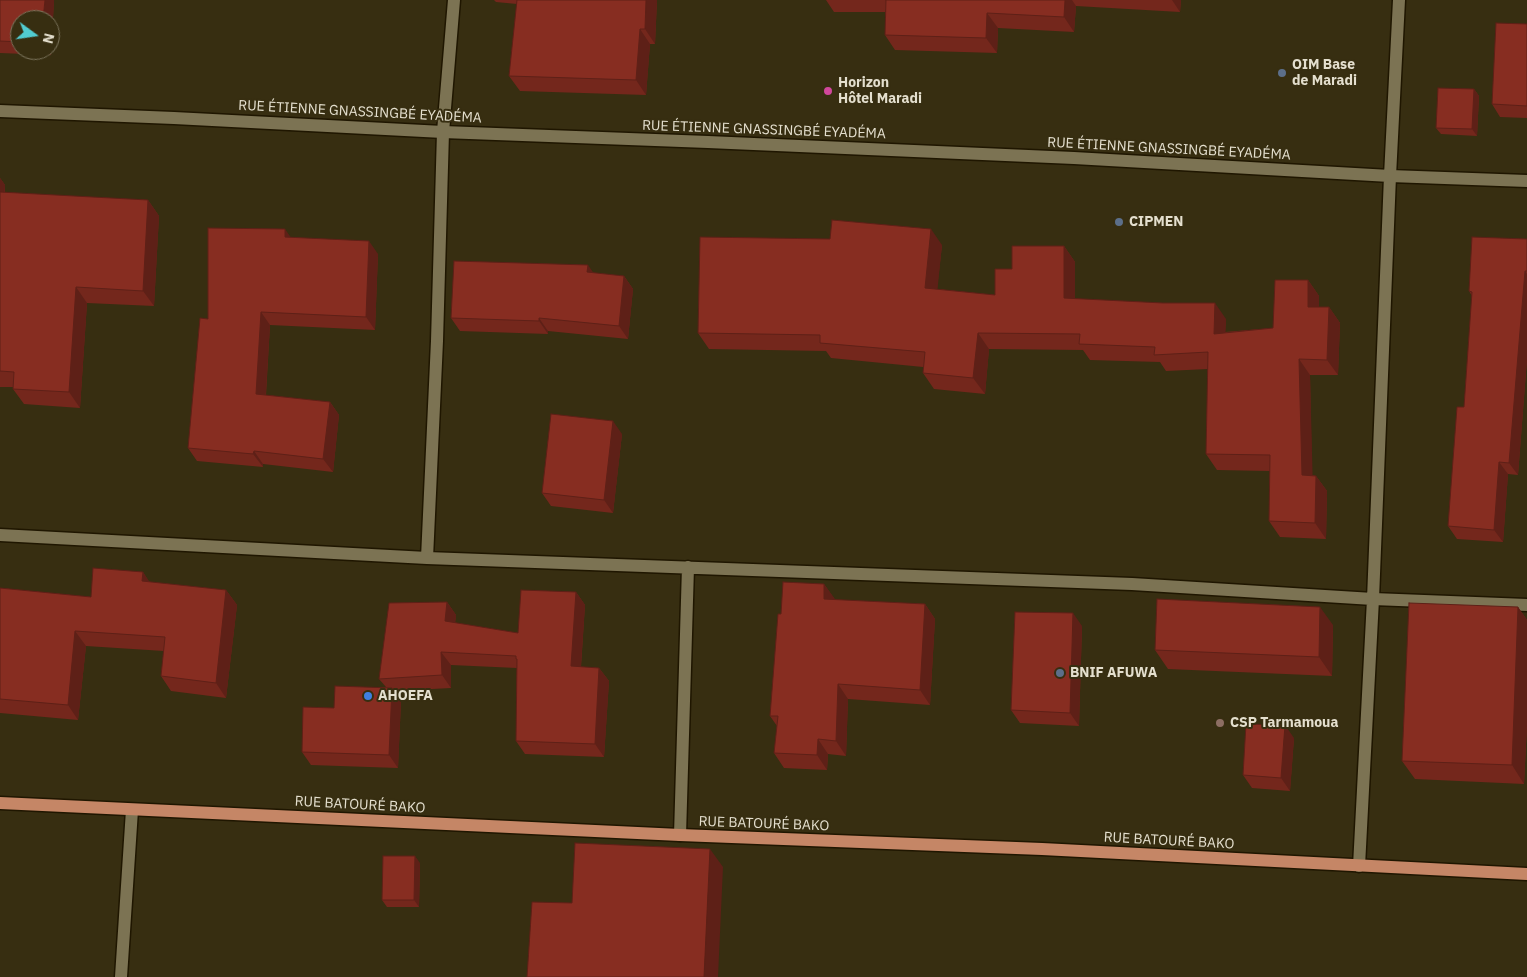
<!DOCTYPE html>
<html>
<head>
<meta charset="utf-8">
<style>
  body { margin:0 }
  #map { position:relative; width:1527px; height:977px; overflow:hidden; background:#372e11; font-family:"IBM Plex Sans",sans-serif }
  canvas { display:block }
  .north { position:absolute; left:10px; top:10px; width:50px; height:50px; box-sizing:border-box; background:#372e11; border:1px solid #7c755d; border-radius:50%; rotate:104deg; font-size:14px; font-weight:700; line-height:20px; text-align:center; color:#e4dfce }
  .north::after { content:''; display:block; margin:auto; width:18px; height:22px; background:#51ccd1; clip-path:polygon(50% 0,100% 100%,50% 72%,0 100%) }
</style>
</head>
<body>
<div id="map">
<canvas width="1527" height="977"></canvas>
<div class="north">N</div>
</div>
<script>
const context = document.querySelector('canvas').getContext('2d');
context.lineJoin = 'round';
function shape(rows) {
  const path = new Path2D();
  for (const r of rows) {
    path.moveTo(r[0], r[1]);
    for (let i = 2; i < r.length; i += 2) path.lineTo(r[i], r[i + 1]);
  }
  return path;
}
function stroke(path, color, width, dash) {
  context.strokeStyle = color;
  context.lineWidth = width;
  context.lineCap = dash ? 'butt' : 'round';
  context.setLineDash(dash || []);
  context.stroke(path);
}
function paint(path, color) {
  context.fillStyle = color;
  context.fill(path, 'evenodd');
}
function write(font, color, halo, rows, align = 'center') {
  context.font = font + ' "IBM Plex Sans",sans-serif';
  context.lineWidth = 4;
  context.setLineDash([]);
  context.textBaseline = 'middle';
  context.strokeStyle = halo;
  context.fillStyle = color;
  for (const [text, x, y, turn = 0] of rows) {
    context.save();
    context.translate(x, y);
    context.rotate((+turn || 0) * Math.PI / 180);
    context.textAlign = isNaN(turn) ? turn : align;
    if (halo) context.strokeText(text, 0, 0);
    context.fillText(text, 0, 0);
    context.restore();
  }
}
const minor = shape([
  [0,111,174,118,443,132,708,142,1074,158,1390,176,1527,181],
  [0,535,427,558,1132,584,1373,599,1527,605],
  [427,558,437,341,443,132,454,0],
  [680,835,688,567],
  [1359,866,1373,599,1390,176,1399,0],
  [121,977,132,810]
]);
const major = shape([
  [0,803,680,835,1042,849,1527,874]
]);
const wall = shape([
  [0,0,54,0,51,55,0,53],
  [20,20,50,50,20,50],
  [494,0,657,0,655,44,650,44,646,95,520,91,509,76,517,4,496,2],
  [826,0,1181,0,1180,12,1076,6,1074,32,998,28,997,53,895,50,885,35,885,12,834,12],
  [1527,24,1527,118,1500,117,1492,104],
  [1474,89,1479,96,1477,136,1441,134,1436,128],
  [0,178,5,185,5,193,148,200,159,216,154,306,87,303,80,408,24,404,13,389,13,387,0,387],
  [291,237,378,254,375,330,270,325,266,395,330,402,339,415,333,472,263,464,263,467,197,461,188,448,208,319],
  [1527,239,1527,359,1518,475,1508,474,1503,542,1457,539,1448,526,1464,407,1472,296,1469,291],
  [942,245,937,289,995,295,1012,269,1064,246,1075,262,1075,299,1226,319,1225,332,1273,328,1308,280,1319,296,1319,307,1329,307,1340,323,1338,375,1310,375,1312,475,1316,476,1327,491,1326,539,1280,537,1269,521,1270,471,1217,470,1206,454,1208,369,1166,371,1160,362,1090,360,1083,350,989,349,985,394,934,389,923,373,923,367,831,358,826,351,709,349,698,333],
  [594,273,624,276,633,289,628,339,548,331,548,334,460,331,451,318],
  [622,434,613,513,551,506,542,493],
  [143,572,149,582,226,590,237,605,226,698,171,691,161,676,164,651,86,646,78,720,0,713,0,588,91,597],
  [824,584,835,600,925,604,935,619,930,705,848,699,846,756,828,754,827,770,784,768,774,753,777,726,770,716,781,614],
  [576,592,585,605,581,667,599,668,609,681,604,757,525,754,516,741,517,668,451,665,451,688,394,691,401,701,398,768,311,765,302,752,334,708,386,687,379,679,447,602,456,615,455,623,518,633],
  [1518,607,1527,620,1527,725,1524,784,1415,779,1402,761],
  [1333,625,1332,676,1168,669,1155,650],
  [1082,626,1079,726,1020,723,1011,710],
  [1294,738,1290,791,1252,788,1243,775],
  [420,863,419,907,387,907,382,900]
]);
const shadedWall = shape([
  [45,0,54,0,51,55,47,50,50,50,50,20,43,20],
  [646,0,657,0,655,44,645,29],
  [1065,0,1072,0,1076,6,1074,32,1064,17],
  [1172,0,1181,0,1180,12],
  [987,13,998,28,997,53,986,38],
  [640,29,650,44,646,95,636,80],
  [1474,89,1479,96,1477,136,1472,129],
  [0,178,5,185,4,208,0,203],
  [148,200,159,216,154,306,143,291],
  [285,229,294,242,285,237],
  [931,229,942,245,936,304,925,288],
  [369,241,378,254,375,330,366,317],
  [1064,246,1075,262,1075,314,1064,298],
  [588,265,597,278,587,272],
  [1525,271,1527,274,1527,359,1518,475,1509,463],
  [624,276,633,289,628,339,619,326],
  [1308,280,1319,296,1319,323,1308,307],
  [76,287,87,303,80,408,69,392],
  [1215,303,1226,319,1225,349,1214,334],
  [1329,307,1340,323,1338,375,1327,360],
  [261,312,270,325,265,407,256,394],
  [539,318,548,331,548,334,539,321],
  [978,333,989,349,985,394,973,378],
  [1299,359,1310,375,1313,491,1302,475],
  [330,402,339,415,333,472,323,459],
  [613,421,622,434,613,513,604,500],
  [254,451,263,464,263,467,253,454],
  [1499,462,1508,474,1503,542,1494,530],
  [1316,476,1327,491,1326,539,1315,523],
  [143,572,153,587,142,581],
  [824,584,835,599,834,614,824,599],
  [226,590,237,605,226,698,216,683],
  [576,592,585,605,580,679,571,666],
  [447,602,456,615,454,634,445,621],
  [925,604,935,619,930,705,920,690],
  [1320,607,1333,625,1332,676,1319,657],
  [1518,607,1527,620,1527,725,1524,784,1512,765],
  [1073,613,1082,626,1079,726,1070,713],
  [75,631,86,646,78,720,68,705],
  [441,652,451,665,451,688,442,675],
  [599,668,609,681,604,757,595,744],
  [838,684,848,699,846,756,836,741],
  [392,688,401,701,398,768,389,755],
  [1285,725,1294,738,1290,791,1281,778],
  [818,739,828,754,827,770,817,755],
  [710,849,723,867,718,977,704,977],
  [415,856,420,863,419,907,414,900]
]);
const building = shape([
  [0,0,45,0,43,20,20,20,20,42,0,41,0,0],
  [517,0,646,0,645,29,640,29,636,80,509,76,517,0],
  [886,0,1065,0,1064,17,987,13,986,38,885,35,886,0],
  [1496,23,1527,24,1527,106,1492,104,1496,23],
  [1438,88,1474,89,1472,129,1436,128,1438,88],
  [0,192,148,200,143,291,76,287,69,392,13,389,14,372,0,371,0,192],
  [832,220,931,229,925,288,995,295,995,269,1012,269,1012,246,1064,246,1064,298,1163,303,1215,303,1214,334,1273,328,1275,280,1308,280,1308,307,1329,307,1327,360,1299,359,1302,475,1316,476,1315,523,1269,521,1270,455,1206,454,1208,352,1154,355,1155,347,1079,344,1080,334,978,333,973,378,923,373,925,352,820,343,820,335,698,333,700,237,830,239,832,220],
  [208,228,285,229,285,237,369,241,366,317,261,312,256,394,330,402,323,459,254,451,253,454,188,448,200,318,208,319,208,228],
  [1472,237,1527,239,1527,271,1525,271,1509,463,1499,462,1494,530,1448,526,1457,407,1464,407,1472,292,1469,291,1472,237],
  [454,261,588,265,587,272,624,276,619,326,539,318,539,321,451,318,454,261],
  [551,414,613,421,604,500,542,493,551,414],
  [93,568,143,572,142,581,226,590,216,683,161,676,165,637,75,631,68,705,0,699,0,588,91,597,93,568],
  [783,582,824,584,824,599,925,604,920,690,838,684,836,741,818,739,817,755,774,753,778,716,770,716,778,614,781,614,783,582],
  [521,590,576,592,571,666,599,668,595,744,516,741,517,659,516,659,516,656,441,652,442,675,379,679,389,603,447,602,445,621,518,633,521,590],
  [1157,599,1320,607,1319,657,1155,650,1157,599],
  [1409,603,1518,607,1512,765,1402,761,1409,603],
  [1015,612,1073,613,1070,713,1011,710,1015,612],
  [335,686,392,688,389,755,302,752,303,707,334,708,335,686],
  [1246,724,1285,725,1281,778,1243,775,1246,724],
  [575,843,710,849,704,977,527,977,532,902,572,903,575,843],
  [383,856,415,856,414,900,382,900,383,856]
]);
const markers = [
  [1282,73,5,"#5c6f8a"],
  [828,91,5,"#d1479c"],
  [1119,222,5,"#5c6f8a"],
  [1060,673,5,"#5c6f8a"],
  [368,696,5,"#3f7fe0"],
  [1220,723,5,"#8d6e63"]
];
const poiNames = [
  ["OIM Base",1292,65],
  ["de Maradi",1292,81],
  ["Horizon",838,83],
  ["Hôtel Maradi",838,99],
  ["CIPMEN",1129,222],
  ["BNIF AFUWA",1070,673],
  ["AHOEFA",378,696],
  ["CSP Tarmamoua",1230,723]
];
const streetNames = [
  ["RUE ÉTIENNE GNASSINGBÉ EYADÉMA",360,112,3],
  ["RUE ÉTIENNE GNASSINGBÉ EYADÉMA",764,130,2],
  ["RUE ÉTIENNE GNASSINGBÉ EYADÉMA",1169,149,3],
  ["RUE BATOURÉ BAKO",360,805,3],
  ["RUE BATOURÉ BAKO",764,824,2],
  ["RUE BATOURÉ BAKO",1169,841,3]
];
stroke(minor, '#1f1600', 15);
stroke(major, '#1f1600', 15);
stroke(minor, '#7c7353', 12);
stroke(major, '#c58666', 12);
paint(wall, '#74271c');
paint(shadedWall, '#5e2017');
paint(building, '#872d21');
stroke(building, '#5e2017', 1);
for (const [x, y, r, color] of markers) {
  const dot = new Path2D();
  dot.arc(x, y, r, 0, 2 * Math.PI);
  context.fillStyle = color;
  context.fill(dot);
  stroke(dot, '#372e11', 2);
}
write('bold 14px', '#e4dfce', '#372e11', poiNames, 'left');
write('14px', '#e4dfce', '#372e11', streetNames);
</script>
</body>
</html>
